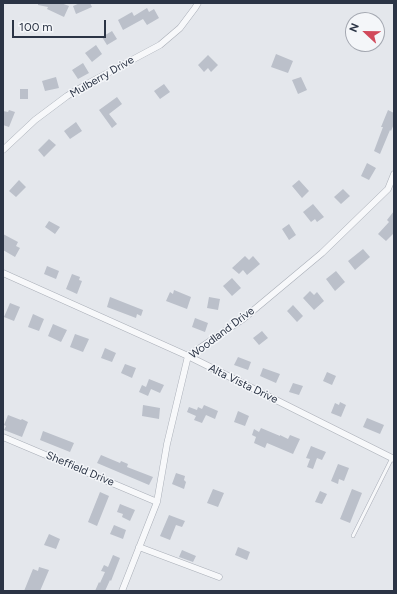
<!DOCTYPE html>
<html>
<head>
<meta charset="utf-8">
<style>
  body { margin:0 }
  #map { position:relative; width:397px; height:594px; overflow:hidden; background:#e4e7ec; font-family:Figtree,sans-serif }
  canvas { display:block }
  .frame { position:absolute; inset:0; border:4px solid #2b3445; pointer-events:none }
  .north { position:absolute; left:345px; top:12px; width:40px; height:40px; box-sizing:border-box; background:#f4f6f9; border:1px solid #a4a8b1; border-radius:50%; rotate:292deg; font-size:11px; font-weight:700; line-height:16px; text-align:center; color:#2b3445 }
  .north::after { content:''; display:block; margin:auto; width:14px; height:18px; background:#d1495b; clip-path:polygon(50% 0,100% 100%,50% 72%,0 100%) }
  .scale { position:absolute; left:12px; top:20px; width:94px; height:18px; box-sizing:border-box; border:2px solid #2b3445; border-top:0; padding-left:5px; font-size:12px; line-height:14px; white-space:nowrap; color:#2b3445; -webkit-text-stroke:3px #f4f6f9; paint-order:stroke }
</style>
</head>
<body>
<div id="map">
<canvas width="397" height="594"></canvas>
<div class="frame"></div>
<div class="north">N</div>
<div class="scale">100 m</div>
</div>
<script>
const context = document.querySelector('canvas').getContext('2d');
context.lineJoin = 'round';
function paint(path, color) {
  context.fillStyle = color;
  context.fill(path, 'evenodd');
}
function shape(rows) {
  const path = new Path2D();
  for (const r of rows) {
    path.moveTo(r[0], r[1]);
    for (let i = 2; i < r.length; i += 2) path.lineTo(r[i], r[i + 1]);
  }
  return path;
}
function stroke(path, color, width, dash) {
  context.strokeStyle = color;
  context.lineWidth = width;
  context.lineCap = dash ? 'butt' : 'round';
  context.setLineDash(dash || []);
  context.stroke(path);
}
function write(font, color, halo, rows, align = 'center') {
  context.font = font + ' Figtree,sans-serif';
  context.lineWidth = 3;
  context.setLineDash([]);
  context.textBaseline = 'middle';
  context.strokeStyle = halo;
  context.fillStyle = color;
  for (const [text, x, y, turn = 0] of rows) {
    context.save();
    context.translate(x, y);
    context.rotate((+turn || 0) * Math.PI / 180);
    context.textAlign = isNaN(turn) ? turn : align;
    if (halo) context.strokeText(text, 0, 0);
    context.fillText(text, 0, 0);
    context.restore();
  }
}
const building = shape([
  [38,3,61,3,69,6,64,17,47,9,48,7,38,5],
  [80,3,90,3,92,7,76,14,73,6],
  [147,8,149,12,154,9,159,18,147,25,143,19,123,30,118,20,132,12,134,16],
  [112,31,117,39,107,45,102,37],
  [96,45,102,54,92,62,85,53],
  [276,54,293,61,288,73,271,67],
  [208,55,218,65,211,72,208,68,204,72,198,65],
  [83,63,89,73,78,79,72,70],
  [56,77,59,88,45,91,42,81],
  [301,77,307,90,298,94,292,80],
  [164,84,170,92,160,99,154,91],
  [20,89,28,89,28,99,20,99],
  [117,97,122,104,109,114,117,124,112,128,99,110],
  [9,110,15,112,9,127,3,125,3,111,8,112],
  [388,110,394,113,394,124,391,131,390,130,380,154,374,151,383,127,381,127],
  [76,122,82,131,70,139,64,131],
  [49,139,56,145,44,157,38,150],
  [367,163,376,168,369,180,361,176],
  [19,180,26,187,16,197,9,191],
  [299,180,309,191,302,198,292,186],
  [343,189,350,196,341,204,334,197],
  [313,204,324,217,317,222,315,219,311,222,303,212],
  [394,211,394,233,386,241,378,234,389,222,387,220],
  [49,221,60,227,55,234,45,227],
  [289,224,296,235,289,240,282,229],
  [3,234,18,242,16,246,20,248,15,257,3,250],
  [363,249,370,257,355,270,348,261],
  [245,256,249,260,253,256,260,264,247,275,243,270,239,274,232,268],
  [47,266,59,271,56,279,44,274],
  [336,271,345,282,335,291,326,279],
  [72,274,80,277,79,280,82,281,77,294,66,289],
  [232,278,241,288,232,296,223,286],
  [174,290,191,297,187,309,166,301,170,292,173,294],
  [310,291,314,295,317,292,324,301,314,310,303,298],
  [110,297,143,310,141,316,137,314,136,318,107,307],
  [209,297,220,299,218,310,207,308],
  [10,303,20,307,14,321,4,317],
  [293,305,303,316,297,322,287,311],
  [33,314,44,319,39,331,28,327],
  [195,318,208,323,205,332,192,327],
  [53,324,67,330,61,342,48,336],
  [262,331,268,338,259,345,253,338],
  [75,334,89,339,83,352,70,347],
  [105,348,116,353,112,362,101,358],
  [238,357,251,362,248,370,234,365],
  [125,364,136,368,132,378,121,373],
  [263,368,280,374,276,383,260,376],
  [327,372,336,376,332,385,323,381],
  [149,379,164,385,160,393,151,389,148,396,139,392,142,385,146,387],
  [293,383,303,386,299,395,289,392],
  [340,402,346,405,341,417,331,413,335,403,339,405],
  [143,405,160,408,159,419,142,416],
  [204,405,218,411,215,419,206,415,202,423,194,420,196,416,187,412,189,407,197,410,198,407,202,409],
  [238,411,249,416,245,426,234,422],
  [8,415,21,420,22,419,28,422,22,437,4,430,6,426,4,425],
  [367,418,384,425,380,434,363,427],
  [261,428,280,436,280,435,288,439,290,435,300,439,293,454,267,443,265,448,254,443,256,437,252,435,254,429,259,432],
  [43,431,74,443,70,452,40,440],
  [311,446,326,452,322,460,317,458,313,469,307,467,310,459,306,458],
  [101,455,120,463,121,461,128,464,127,467,153,477,149,485,97,463],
  [338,464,349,468,344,481,339,479,338,484,331,481],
  [176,473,185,476,184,480,186,482,184,489,172,484],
  [213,489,224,493,218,507,207,503],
  [352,489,362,493,350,523,340,519],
  [320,491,327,494,322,504,315,502],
  [100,492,109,496,97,526,88,522],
  [120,504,135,510,130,521,122,517,123,514,117,512],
  [169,515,185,521,182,527,176,525,170,540,160,536],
  [114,525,126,530,123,539,110,534],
  [49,534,60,539,56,549,44,545],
  [238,547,250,552,247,560,235,555],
  [182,550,196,556,193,562,179,557],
  [113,555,120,558,111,581,110,580,105,591,95,591,99,582,100,583,105,572,101,571,104,565,108,567],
  [39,567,49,570,40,591,24,591,33,569,38,571]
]);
const lane = shape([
  [353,536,392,458]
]);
const street = shape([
  [3,150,35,120,67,96,87,84,160,45,180,28,195,8,198,3],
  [3,273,188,356,394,459],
  [3,437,157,502],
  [139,547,219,577],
  [122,591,157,502,167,444,188,356,243,319,322,253,388,189,394,174]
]);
const streetNames = [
  ["Mulberry Drive",102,77,-30],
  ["Woodland Drive",222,333,-37],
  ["Alta Vista Drive",243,384,26],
  ["Sheffield Drive",80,469,23]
];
paint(building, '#bbc0ca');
stroke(lane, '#a9aeb7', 4);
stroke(street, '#a9aeb7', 7);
stroke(lane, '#f7f8fa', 3);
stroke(street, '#f7f8fa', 6);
write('11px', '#2b3445', '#f4f6f9', streetNames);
</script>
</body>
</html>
